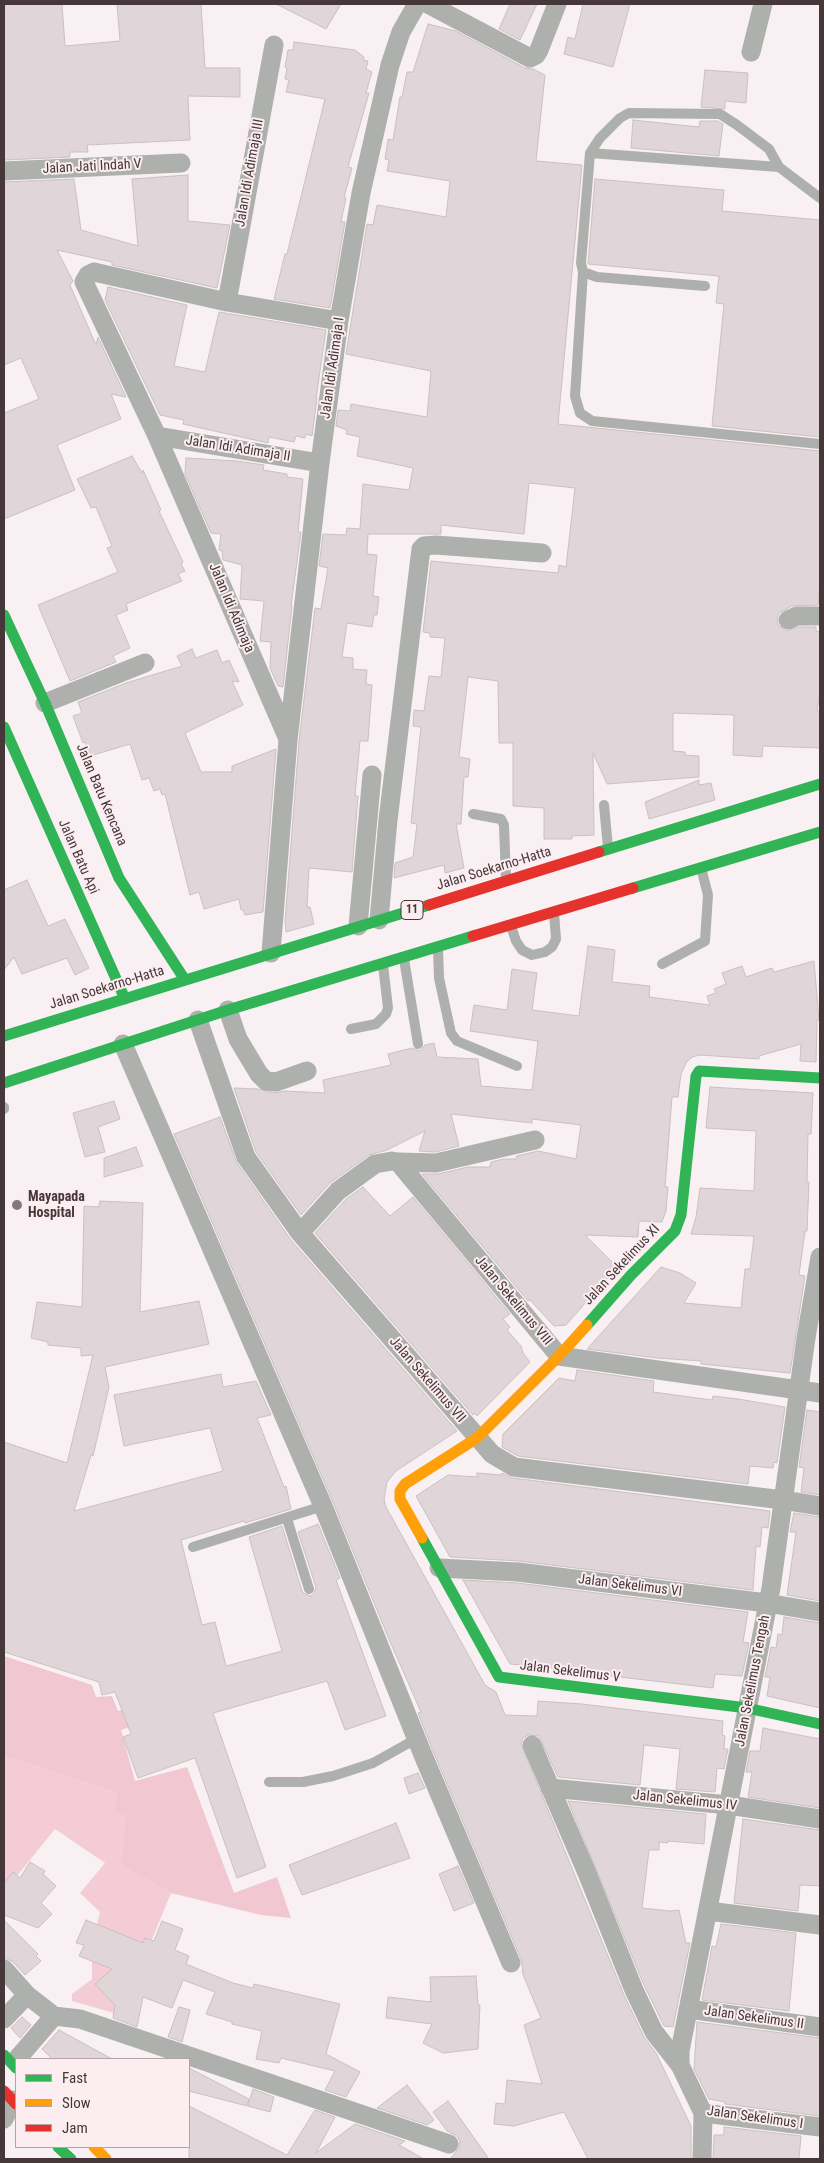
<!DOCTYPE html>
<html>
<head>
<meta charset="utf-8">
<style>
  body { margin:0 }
  #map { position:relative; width:824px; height:2163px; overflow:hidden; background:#f8f0f2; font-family:"Roboto Condensed",sans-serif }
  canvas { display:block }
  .frame { position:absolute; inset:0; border:5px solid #45373a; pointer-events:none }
  .legend { position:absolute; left:15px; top:2058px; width:175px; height:90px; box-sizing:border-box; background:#fbedf0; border:1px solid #b2a4a7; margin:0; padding:6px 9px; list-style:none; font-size:15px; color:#45373a }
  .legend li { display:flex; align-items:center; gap:10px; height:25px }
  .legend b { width:25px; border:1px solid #b2a4a7 }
</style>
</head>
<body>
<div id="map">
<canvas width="824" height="2163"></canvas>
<div class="frame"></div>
<ul class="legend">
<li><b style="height:6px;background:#30b455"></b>Fast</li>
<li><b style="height:6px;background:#ff9f0a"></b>Slow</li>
<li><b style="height:6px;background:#e5322d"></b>Jam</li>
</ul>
</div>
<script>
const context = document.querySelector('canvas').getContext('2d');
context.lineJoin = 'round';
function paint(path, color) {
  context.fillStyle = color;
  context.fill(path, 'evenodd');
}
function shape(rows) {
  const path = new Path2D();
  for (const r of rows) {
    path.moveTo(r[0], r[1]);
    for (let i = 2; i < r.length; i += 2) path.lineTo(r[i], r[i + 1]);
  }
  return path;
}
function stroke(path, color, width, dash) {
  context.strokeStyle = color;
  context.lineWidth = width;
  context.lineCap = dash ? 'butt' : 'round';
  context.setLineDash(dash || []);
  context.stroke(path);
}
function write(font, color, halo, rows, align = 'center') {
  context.font = font + ' "Roboto Condensed",sans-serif';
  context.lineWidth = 4;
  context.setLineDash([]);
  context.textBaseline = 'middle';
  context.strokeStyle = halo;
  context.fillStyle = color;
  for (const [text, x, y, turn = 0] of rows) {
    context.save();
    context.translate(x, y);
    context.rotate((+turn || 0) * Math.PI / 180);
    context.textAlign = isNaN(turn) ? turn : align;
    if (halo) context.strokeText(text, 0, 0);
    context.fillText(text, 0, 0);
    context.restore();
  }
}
const green = shape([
  [4,1756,117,1793,125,1814,123,1865,171,1893,121,2015,72,2001,72,1994,92,1979,92,1943,100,1912,80,1893,105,1863,55,1829,8,1887,4,1884]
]);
const forest = shape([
  [4,1656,92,1685,96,1697,112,1696,118,1711,140,1704,148,1721,121,1730,135,1781,187,1767,234,1893,277,1877,291,1918,261,1915,171,1893,122,1865,125,1815,115,1813,117,1793,4,1756]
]);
const building = shape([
  [4,4,62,4,65,46,120,41,117,4,201,4,205,68,240,68,240,97,188,96,190,140,87,145,88,152,70,152,70,157,4,160,4,4],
  [276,4,341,4,326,29,276,4],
  [510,4,537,4,520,40,499,29,510,4],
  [583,4,630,4,613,67,564,54,568,37,575,39,583,4],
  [428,24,456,31,525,68,533,69,545,75,536,161,582,165,558,424,820,451,820,581,818,605,792,606,779,613,777,619,778,625,786,631,799,627,816,627,816,631,820,632,820,692,817,711,820,711,820,748,763,746,762,757,733,755,734,715,673,713,673,751,685,752,685,755,699,756,699,777,607,784,593,753,594,835,572,836,572,839,544,839,544,808,513,806,513,743,499,743,498,681,468,677,459,757,470,759,468,777,464,777,461,824,456,824,464,868,445,873,444,865,394,878,395,863,413,857,417,824,411,823,421,727,413,726,414,710,424,711,429,676,441,677,445,638,430,637,430,633,423,632,431,561,558,573,559,565,566,567,575,488,529,483,524,534,441,525,441,534,368,534,367,554,377,555,373,596,379,597,377,615,374,615,372,627,347,623,342,657,353,658,353,669,367,670,366,684,372,685,368,741,360,741,355,796,358,796,352,872,309,868,307,907,310,907,314,924,286,932,285,922,299,741,315,608,321,609,328,568,319,566,323,534,346,535,347,528,360,529,363,484,409,490,413,468,357,456,360,437,346,434,347,430,336,426,338,410,350,411,351,404,427,417,431,371,346,354,367,224,373,225,377,205,446,217,450,181,387,171,389,160,385,159,388,139,393,140,400,97,402,97,407,72,413,72,428,24],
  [294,42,355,50,364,57,363,60,368,61,366,69,372,72,366,93,369,93,348,167,352,168,344,198,346,198,341,222,345,222,330,308,274,299,285,254,287,254,325,99,286,92,289,80,285,79,287,68,285,67,288,50,293,50,294,42],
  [705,70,748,73,746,103,725,101,725,109,701,107,705,70],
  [633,120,699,127,700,121,718,121,723,124,719,156,631,148,633,120],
  [188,175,188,221,230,225,217,288,112,265,112,262,57,250,73,281,70,285,96,345,98,337,126,397,111,394,121,419,57,445,75,490,4,519,4,413,39,399,21,358,4,365,4,182,74,179,81,230,138,246,132,179,188,175],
  [595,179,724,190,722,211,820,220,820,437,712,426,724,304,716,303,719,276,588,264,595,179],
  [108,287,187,305,174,366,205,372,219,312,326,330,316,398,317,398,312,436,306,434,305,438,296,436,294,442,269,437,268,443,183,424,184,420,160,415,105,300,108,287],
  [132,456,142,473,143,470,161,510,159,511,183,562,181,564,185,571,178,574,182,581,126,604,128,610,116,615,130,648,113,656,116,662,70,681,38,605,118,572,107,548,112,546,96,507,91,508,77,479,132,456],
  [186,458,237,461,264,465,263,470,287,474,287,477,303,479,298,532,301,532,291,606,292,606,283,687,278,686,270,668,271,642,260,641,264,601,240,599,242,565,223,560,222,551,219,550,221,534,211,533,185,474,186,458],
  [192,649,196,658,217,650,222,663,229,660,239,682,232,681,243,705,185,733,201,772,232,772,232,766,276,749,263,912,245,915,243,910,241,910,239,899,204,909,199,892,190,895,165,794,162,795,160,789,154,791,149,778,142,780,130,744,90,756,85,742,83,743,73,716,82,713,78,702,126,683,182,666,177,656,192,649],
  [699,780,699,785,711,783,715,800,649,819,645,802,699,780],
  [27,880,48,926,65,919,89,968,75,975,67,958,22,974,14,957,4,970,4,890,27,880],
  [588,946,615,950,612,982,650,986,649,997,710,1005,707,996,716,993,714,989,726,984,722,973,742,966,746,977,772,968,774,972,814,961,819,1020,817,1020,816,1062,800,1061,801,1044,759,1056,759,1059,700,1055,692,1057,686,1063,681,1074,678,1097,672,1097,665,1187,668,1187,666,1211,662,1222,639,1221,638,1237,585,1235,617,1267,566,1325,554,1326,530,1300,528,1301,422,1174,438,1174,468,1167,490,1167,491,1162,503,1159,516,1159,517,1156,538,1151,576,1159,581,1125,532,1119,532,1123,451,1114,459,1146,435,1152,419,1151,425,1131,387,1150,369,1155,330,1183,301,1215,256,1152,234,1088,258,1089,275,1093,285,1091,325,1093,323,1080,391,1065,388,1054,412,1048,420,1051,425,1045,434,1043,437,1057,478,1059,481,1086,532,1090,538,1041,470,1031,474,1005,507,1010,512,969,537,973,532,1010,579,1016,588,946],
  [710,1087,813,1093,811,1134,808,1134,807,1182,809,1182,807,1231,805,1231,799,1275,805,1276,790,1373,701,1364,701,1361,657,1358,587,1349,661,1267,680,1273,696,1283,684,1303,741,1308,745,1269,750,1269,754,1236,691,1234,696,1217,700,1188,754,1191,756,1131,706,1128,710,1087],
  [114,1101,120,1119,98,1127,105,1152,85,1157,73,1113,114,1101],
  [220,1117,237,1163,291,1240,457,1431,396,1471,387,1482,384,1499,386,1507,485,1685,496,1692,505,1715,537,1716,538,1701,582,1704,723,1721,722,1735,725,1736,724,1749,728,1749,724,1769,717,1768,715,1792,676,1789,680,1749,644,1745,640,1785,558,1777,539,1736,528,1735,523,1738,521,1744,624,1995,644,2037,656,2053,691,2126,691,2159,588,2159,564,2112,514,2126,494,2124,496,2103,505,2104,507,2080,542,2084,524,2025,541,2018,522,1972,523,1971,521,1959,433,1751,418,1713,421,1712,388,1637,333,1502,174,1134,220,1117],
  [136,1147,143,1166,104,1177,104,1158,136,1147],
  [363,1187,390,1216,413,1197,510,1314,503,1319,510,1327,507,1330,521,1346,523,1353,530,1362,477,1416,475,1413,473,1415,315,1233,346,1199,363,1187],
  [100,1201,143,1203,140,1312,199,1301,209,1344,105,1367,109,1387,93,1456,91,1455,74,1511,223,1471,210,1428,124,1446,114,1395,221,1374,223,1387,256,1381,271,1415,257,1418,284,1487,286,1486,291,1509,245,1523,244,1521,181,1540,202,1625,215,1622,226,1666,282,1651,249,1537,282,1526,302,1591,305,1594,311,1596,314,1593,316,1587,298,1532,318,1524,340,1578,336,1580,386,1716,345,1730,327,1681,213,1713,266,1867,237,1878,195,1758,138,1778,123,1737,131,1734,115,1692,102,1695,99,1682,4,1652,4,1442,67,1463,93,1355,81,1356,81,1348,48,1345,48,1342,31,1338,37,1302,82,1307,84,1206,99,1207,100,1201],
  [577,1370,654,1381,653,1392,712,1400,713,1396,738,1399,785,1407,777,1463,774,1462,773,1468,750,1466,748,1484,518,1456,502,1447,503,1434,559,1378,575,1381,577,1370],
  [807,1410,820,1412,820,1495,801,1492,804,1468,799,1467,807,1410],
  [477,1473,502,1475,502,1473,513,1478,770,1511,768,1528,762,1527,760,1547,756,1546,753,1590,519,1561,450,1557,416,1496,448,1475,477,1477,477,1473],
  [794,1513,820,1517,820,1601,787,1595,796,1532,790,1532,794,1513],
  [463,1580,517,1583,748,1612,743,1642,749,1643,742,1676,715,1674,713,1688,586,1673,586,1671,510,1664,463,1580],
  [784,1617,820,1623,820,1708,767,1696,770,1677,765,1677,771,1647,776,1648,778,1634,782,1635,784,1617],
  [763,1728,820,1739,820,1808,748,1797,752,1772,746,1772,750,1751,760,1751,763,1728],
  [418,1773,425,1788,409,1794,404,1778,418,1773],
  [568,1801,706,1814,704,1844,668,1841,668,1843,659,1842,659,1850,649,1850,642,1908,670,1911,679,1910,686,1943,690,1943,673,2027,664,2026,644,1985,568,1801],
  [743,1819,820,1830,820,1886,800,1885,798,1911,734,1903,743,1819],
  [396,1823,410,1858,302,1895,289,1865,396,1823],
  [30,1862,45,1871,43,1874,56,1886,41,1903,52,1914,38,1928,4,1915,4,1883,13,1872,20,1878,30,1862],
  [458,1866,474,1903,454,1911,439,1874,458,1866],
  [4,1920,38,1954,36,1956,41,1961,25,1975,12,1961,4,1958,4,1920],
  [86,1920,143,1943,145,1938,154,1941,162,1921,183,1929,175,1950,189,1956,186,1964,233,1983,253,1988,254,1984,340,2004,326,2054,360,2072,346,2097,325,2090,335,2071,281,2058,279,2063,256,2059,262,2031,232,2024,232,2022,206,2014,215,1992,183,1980,172,2008,143,1997,137,2027,113,2018,115,2005,95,1984,112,1969,79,1956,84,1945,76,1943,86,1920],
  [721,1924,796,1933,789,2011,702,2000,712,1946,716,1947,721,1924],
  [476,1976,478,2005,480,2005,478,2049,443,2053,423,2043,432,2024,386,2018,388,1997,431,2002,430,1977,476,1976],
  [179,2007,190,2010,182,2042,168,2037,179,2007],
  [22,2017,31,2025,20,2038,11,2028,22,2017],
  [697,2022,820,2038,820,2116,725,2104,725,2102,709,2099,694,2069,697,2022],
  [59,2030,112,2059,52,2059,42,2049,59,2030],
  [189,2068,249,2099,247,2106,189,2091,189,2068],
  [407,2085,434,2120,427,2125,377,2108,407,2085],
  [253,2089,274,2097,270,2112,248,2106,253,2089],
  [448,2101,489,2159,450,2159,459,2148,460,2141,457,2136,447,2131,433,2112,448,2101],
  [189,2106,287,2155,315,2110,335,2117,316,2153,355,2124,405,2141,399,2145,424,2159,189,2159,189,2106],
  [724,2127,801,2136,799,2159,713,2159,714,2135,724,2135,724,2127]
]);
const lane = shape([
  [590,153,779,167],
  [583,272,575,396,580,413,592,421,820,444],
  [705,286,597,277,583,272,581,263,590,153,600,138,620,118,629,113,720,114,737,125,769,149,779,167,820,198],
  [604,805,608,848],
  [473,814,501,819,504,825,506,880],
  [511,926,516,941,522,950,532,955,545,952,552,947,556,939,554,913],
  [438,948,439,978,451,1033,457,1041,517,1066],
  [404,959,418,1044],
  [662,964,705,941,708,895,701,868],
  [351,1029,376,1024,386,1014,388,1008,383,965],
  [4,1107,4,1109],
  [287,1519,309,1589],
  [193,1547,323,1506],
  [269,1782,303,1782,333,1776,373,1763,416,1739]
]);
const street = shape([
  [428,4,530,58,536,55,539,50,557,4],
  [751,52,763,4],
  [4,171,181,163],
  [227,302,274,45],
  [157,436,320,463],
  [788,620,797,616,820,616],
  [45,703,145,663],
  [288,739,157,436,84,282,88,275,94,272,227,302,339,321],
  [379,920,388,820,421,549,424,546,436,545,542,553],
  [358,926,372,775],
  [271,953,288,740,320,463,339,321,361,193,390,65,401,32,417,4],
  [228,1010,238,1039,259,1074,266,1081,276,1082,307,1071],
  [198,1020,246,1157,300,1233,492,1454,514,1467,783,1500,820,1506],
  [123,1044,323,1506,423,1755,511,1963],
  [398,1162,436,1163,535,1140],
  [300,1233,338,1191,375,1164,392,1161,398,1162,559,1356,820,1393],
  [820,1257,806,1338,771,1588,680,2051,680,2065,703,2113,820,2127],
  [439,1568,518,1572,767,1603,820,1612],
  [532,1745,587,1873,634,1990,654,2032,680,2065],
  [550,1788,729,1805,820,1819],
  [708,1911,820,1925],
  [4,1969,27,1995,54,2016,80,2019,449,2144],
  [688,2009,820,2027],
  [4,2019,27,1995],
  [17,2059,54,2016],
  [4,2119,13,2100],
  [702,2159,703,2113]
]);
const fast = shape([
  [4,615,45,703,119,878,185,980],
  [4,727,125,999],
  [599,852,820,784],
  [633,888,820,832],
  [4,1036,429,905],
  [4,1083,228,1010,473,936],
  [587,1325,631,1275,675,1231,681,1215,696,1076,699,1071,820,1078],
  [422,1538,499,1677,747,1708,820,1724],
  [4,2055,16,2068],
  [58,2147,71,2159]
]);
const slow = shape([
  [422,1538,400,1499,400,1491,405,1484,477,1438,559,1356,587,1325],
  [94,2147,106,2159]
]);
const jam = shape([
  [429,905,599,852],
  [473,936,633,888],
  [4,2091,16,2104]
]);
const markers = [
  [17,1205,6,"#84787a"]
];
const shields = [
  [412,910,22]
];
const shieldNames = [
  ["11",412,910]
];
const streetNames = [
  ["Jalan Jati Indah V",92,167,-3],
  ["Jalan Idi Adimaja III",250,173,-80],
  ["Jalan Idi Adimaja I",333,368,-82],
  ["Jalan Idi Adimaja II",238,449,9],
  ["Jalan Idi Adimaja",231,608,67],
  ["Jalan Batu Kencana",101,795,67],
  ["Jalan Batu Api",78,857,66],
  ["Jalan Soekarno-Hatta",494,869,-17],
  ["Jalan Soekarno-Hatta",107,988,-17],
  ["Jalan Sekelimus XI",622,1265,-47],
  ["Jalan Sekelimus VIII",513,1301,50],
  ["Jalan Sekelimus VII",427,1380,49],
  ["Jalan Sekelimus VI",630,1586,7],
  ["Jalan Sekelimus V",570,1672,7],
  ["Jalan Sekelimus Tengah",753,1681,-79],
  ["Jalan Sekelimus IV",685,1801,6],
  ["Jalan Sekelimus II",754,2018,8],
  ["Jalan Sekelimus I",755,2118,8]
];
const poiNames = [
  ["Mayapada",28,1197],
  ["Hospital",28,1213]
];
paint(green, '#f4ccd5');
paint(forest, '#f1c7d1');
paint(building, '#e0d5d8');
stroke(building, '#cac0c2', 1);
stroke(lane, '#adb0ac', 10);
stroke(street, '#adb0ac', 19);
stroke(fast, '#30b455', 11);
stroke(slow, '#ff9f0a', 11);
stroke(jam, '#e5322d', 11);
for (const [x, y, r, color] of markers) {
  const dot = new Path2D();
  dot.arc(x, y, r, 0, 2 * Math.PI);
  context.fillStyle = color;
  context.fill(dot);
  stroke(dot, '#fbedf0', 2);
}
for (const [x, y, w] of shields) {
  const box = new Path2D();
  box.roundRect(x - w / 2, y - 9.5, w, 19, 4);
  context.fillStyle = '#fbedf0';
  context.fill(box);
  stroke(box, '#45373a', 1);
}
write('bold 12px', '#45373a', null, shieldNames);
write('14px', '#45373a', '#fbedf0', streetNames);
write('bold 14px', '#45373a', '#fbedf0', poiNames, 'left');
</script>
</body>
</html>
